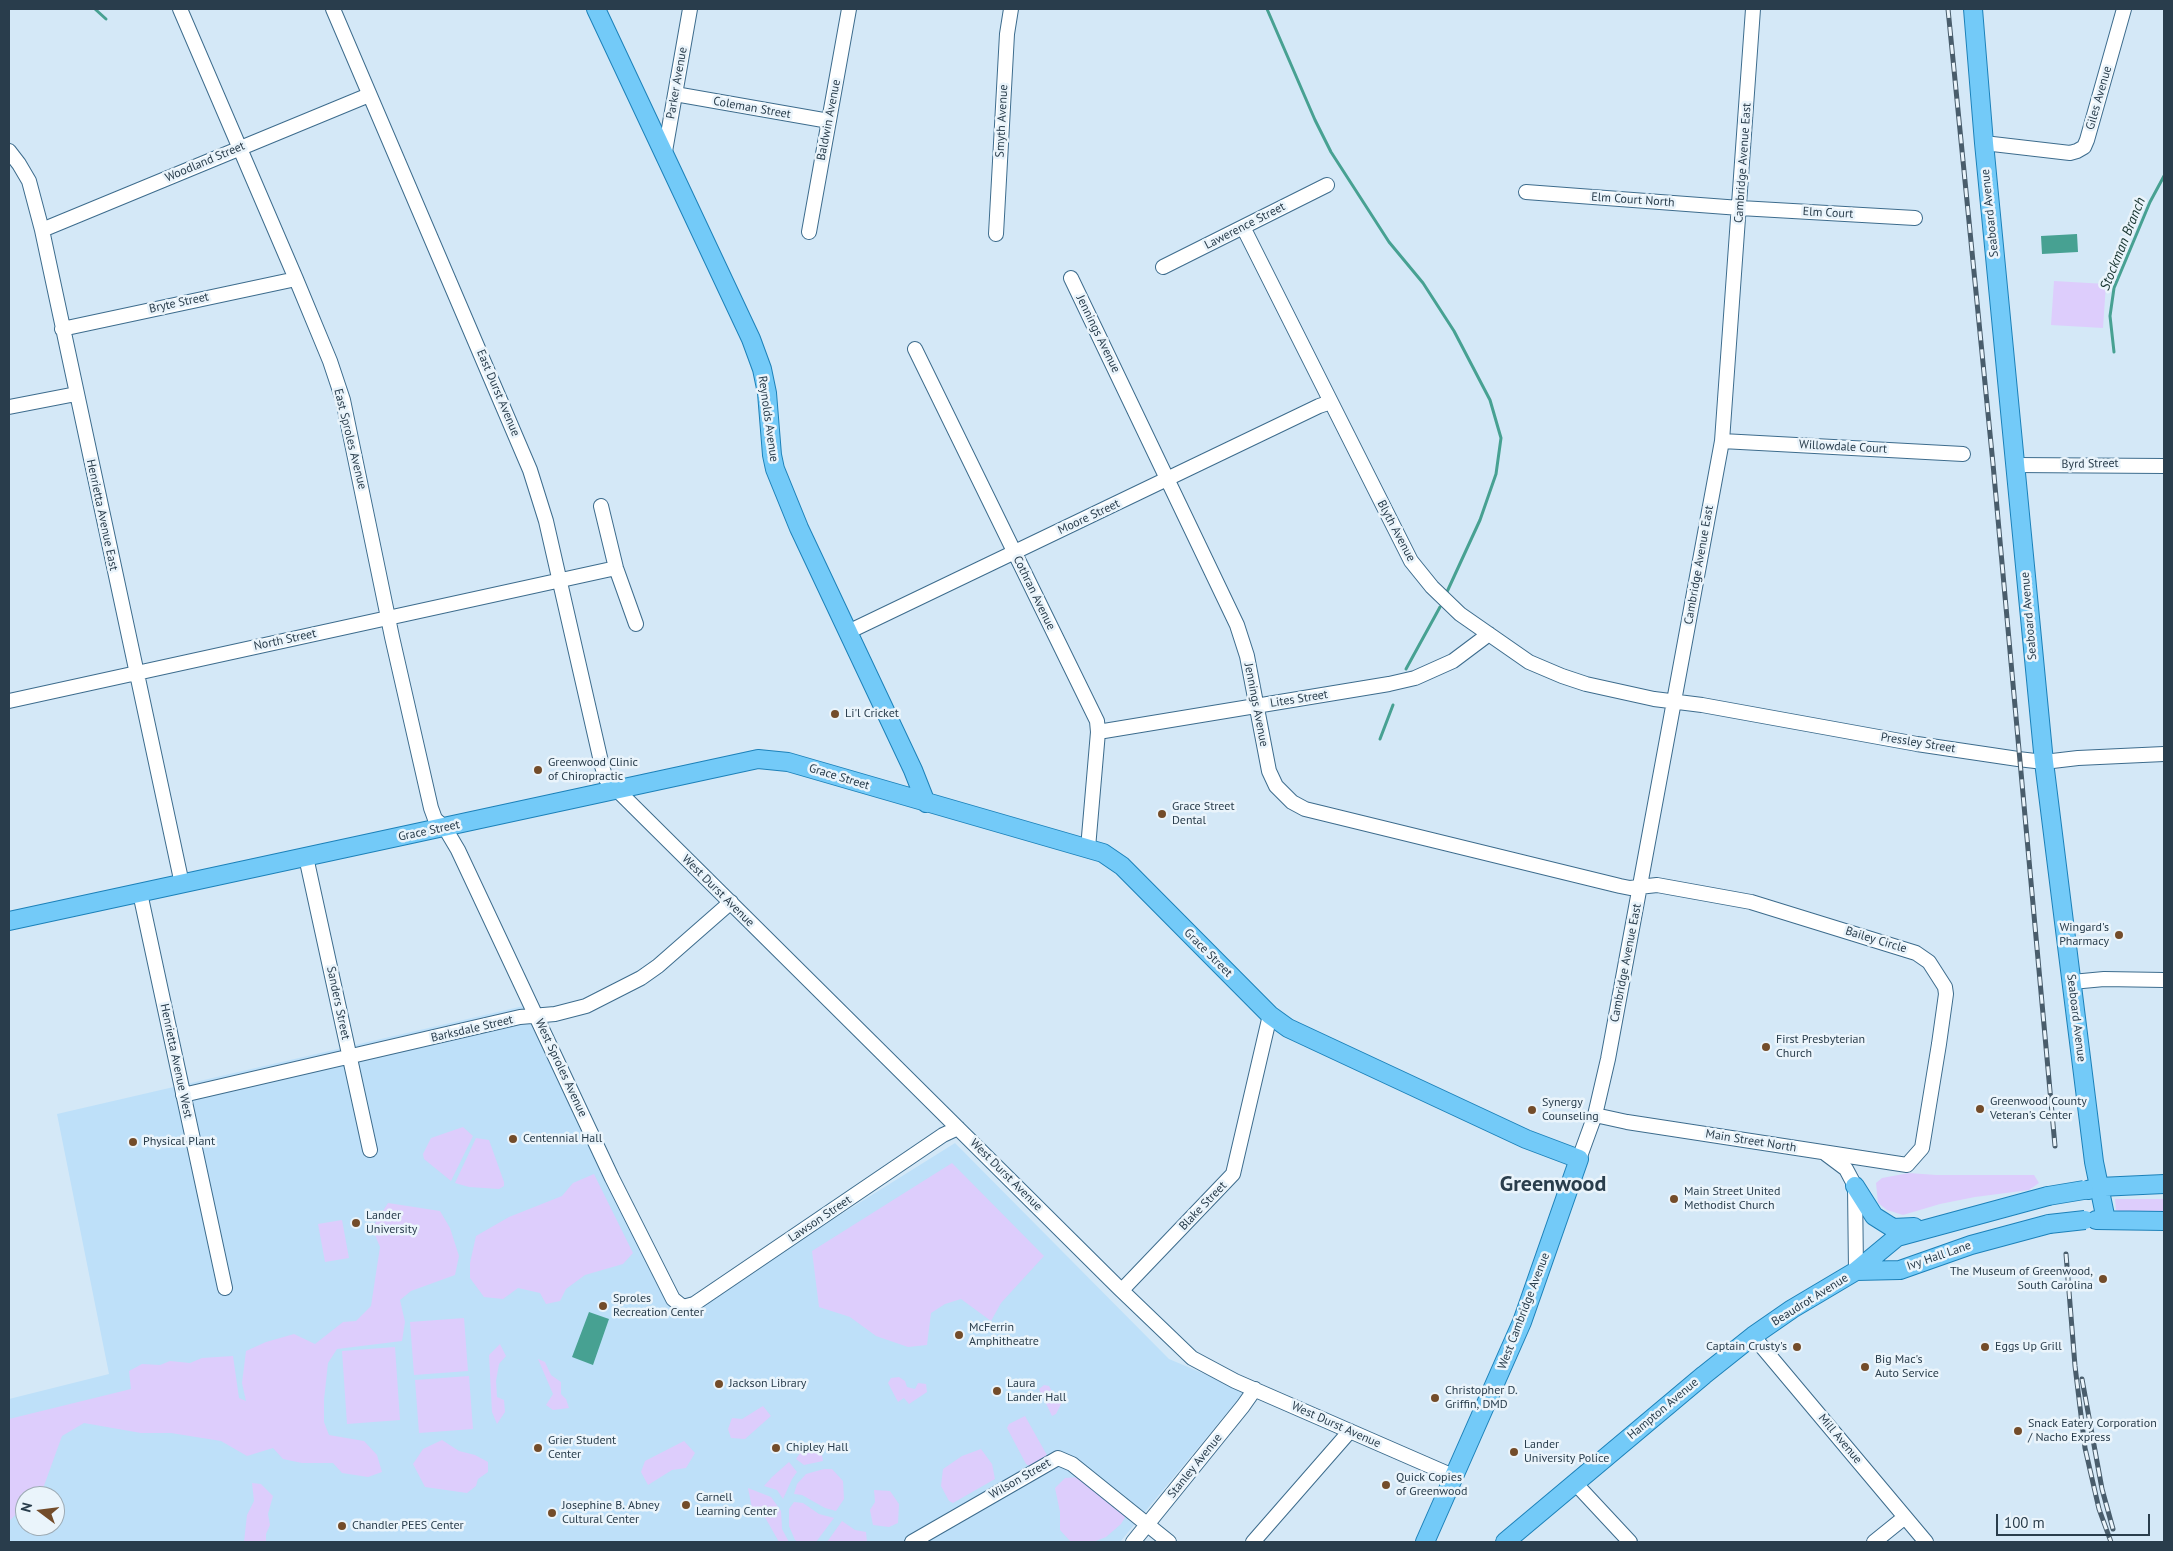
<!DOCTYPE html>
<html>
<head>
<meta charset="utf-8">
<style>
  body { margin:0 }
  #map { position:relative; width:2173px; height:1551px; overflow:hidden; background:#d4e8f7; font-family:"PT Sans",sans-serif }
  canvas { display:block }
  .frame { position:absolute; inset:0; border:10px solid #293d4c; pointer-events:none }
  .north { position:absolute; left:15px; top:1486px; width:50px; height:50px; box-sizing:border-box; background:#eaf4fb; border:1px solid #9dabb5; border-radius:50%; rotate:285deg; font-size:14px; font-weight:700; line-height:20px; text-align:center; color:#293d4c }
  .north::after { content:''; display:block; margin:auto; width:18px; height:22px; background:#734c2a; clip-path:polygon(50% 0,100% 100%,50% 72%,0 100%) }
  .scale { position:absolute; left:1996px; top:1514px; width:154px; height:22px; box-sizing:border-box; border:2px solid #293d4c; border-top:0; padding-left:6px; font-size:15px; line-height:18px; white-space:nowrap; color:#293d4c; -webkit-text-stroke:4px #eaf4fb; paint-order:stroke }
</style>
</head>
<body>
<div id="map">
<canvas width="2173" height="1551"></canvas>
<div class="frame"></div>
<div class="north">N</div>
<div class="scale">100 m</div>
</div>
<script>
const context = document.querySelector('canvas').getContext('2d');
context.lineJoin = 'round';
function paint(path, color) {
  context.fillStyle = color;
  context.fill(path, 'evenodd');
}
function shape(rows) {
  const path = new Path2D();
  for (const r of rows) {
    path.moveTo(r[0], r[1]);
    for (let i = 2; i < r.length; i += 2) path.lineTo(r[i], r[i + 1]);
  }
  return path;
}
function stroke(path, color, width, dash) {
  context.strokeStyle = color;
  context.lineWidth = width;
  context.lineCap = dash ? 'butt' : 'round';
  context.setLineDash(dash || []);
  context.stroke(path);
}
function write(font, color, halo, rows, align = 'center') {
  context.font = font + ' "PT Sans",sans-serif';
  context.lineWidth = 5;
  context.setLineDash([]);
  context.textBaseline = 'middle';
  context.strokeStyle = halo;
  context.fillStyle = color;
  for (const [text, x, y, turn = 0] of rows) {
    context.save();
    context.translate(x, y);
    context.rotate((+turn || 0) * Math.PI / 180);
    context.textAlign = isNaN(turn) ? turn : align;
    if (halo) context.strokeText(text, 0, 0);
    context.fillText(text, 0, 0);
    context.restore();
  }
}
const built = shape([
  [528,1005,671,1302,691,1308,955,1143,1169,1359,1245,1391,1120,1542,9,1542,9,1399,109,1374,57,1114],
  [25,1496,55,1496,55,1526,25,1526]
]);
const green = shape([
  [2054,281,2106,284,2103,328,2051,325],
  [463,1127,473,1136,451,1181,424,1159,423,1154,431,1138],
  [476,1138,489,1140,504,1182,504,1186,499,1189,469,1187,455,1183],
  [952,1163,1044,1256,1001,1303,991,1321,961,1299,945,1304,931,1313,927,1345,908,1347,876,1336,850,1317,819,1307,812,1251],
  [1909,1173,1936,1175,2034,1175,2039,1183,2029,1190,1975,1197,1940,1204,1903,1215,1887,1210,1878,1203,1876,1183,1882,1178],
  [594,1174,633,1253,623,1264,585,1275,566,1289,560,1301,546,1304,540,1293,518,1288,503,1299,484,1297,470,1278,470,1263,476,1236,509,1217,562,1196,573,1183],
  [2115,1199,2164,1199,2164,1214,2128,1214,2116,1210],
  [388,1203,440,1211,450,1228,459,1256,455,1275,411,1291,400,1300,405,1322,402,1341,337,1349,328,1363,324,1400,324,1422,329,1435,364,1441,377,1455,382,1472,368,1477,342,1473,333,1463,302,1463,283,1459,273,1448,247,1456,221,1441,171,1433,141,1433,84,1423,62,1436,41,1494,38,1496,25,1496,25,1506,9,1521,9,1419,131,1389,129,1371,142,1364,160,1365,170,1361,190,1363,202,1358,233,1356,239,1398,246,1401,242,1383,246,1351,266,1342,294,1334,315,1344,343,1322,356,1321,371,1306,380,1247,372,1228],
  [342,1220,349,1258,325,1262,318,1224],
  [464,1318,468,1371,414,1375,410,1322],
  [500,1344,506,1356,499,1364,496,1381,497,1397,504,1400,505,1412,497,1424,492,1412,489,1355],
  [395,1347,400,1420,347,1424,342,1351],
  [538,1359,545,1362,551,1375,561,1382,561,1394,566,1399,569,1408,553,1410,546,1405,553,1394],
  [469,1376,473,1429,419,1433,415,1380],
  [899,1377,905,1381,907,1387,915,1389,918,1383,926,1384,927,1392,909,1404,904,1398,898,1402,888,1383,891,1378],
  [1044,1385,1049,1386,1054,1395,1062,1402,1056,1414,1052,1416,1039,1389],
  [763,1406,771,1416,745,1439,731,1438,728,1429,732,1418,742,1419],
  [1025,1416,1048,1457,1031,1467,1026,1464,1007,1428,1009,1424],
  [442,1440,459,1451,475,1455,488,1462,488,1472,478,1479,476,1486,467,1493,425,1487,413,1464,423,1449],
  [684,1441,695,1453,686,1468,672,1470,648,1485,641,1472,645,1461],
  [821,1449,823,1461,804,1465,796,1459,800,1453],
  [981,1449,992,1464,995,1479,953,1503,949,1501,941,1486,943,1469,962,1456],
  [789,1462,797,1472,792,1479,783,1499,777,1490,764,1486,772,1477],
  [824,1469,832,1469,843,1481,844,1499,836,1511,825,1508,802,1495,794,1494,797,1484,806,1474],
  [1080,1477,1127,1514,1121,1524,1106,1537,1093,1542,1071,1542,1060,1530,1060,1512,1055,1488,1065,1478],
  [252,1483,261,1484,273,1496,268,1514,270,1525,266,1534,266,1542,244,1542,247,1515,254,1501],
  [748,1488,771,1497,781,1511,782,1529,789,1542,779,1542,766,1519,752,1508],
  [874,1490,890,1491,899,1504,898,1523,889,1527,873,1525,870,1510,875,1502],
  [794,1502,803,1503,819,1514,834,1518,816,1542,798,1542,795,1540,789,1526,789,1509],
  [842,1521,855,1530,866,1532,867,1542,827,1542]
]);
const water = shape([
  [2077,234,2078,252,2042,254,2041,236],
  [589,1312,609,1319,593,1365,572,1357]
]);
const stream = shape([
  [95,9,106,19],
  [1267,9,1315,120,1331,152,1389,242,1423,283,1454,331,1490,400,1501,438,1496,474,1480,520,1446,594],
  [2114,352,2110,316,2114,288,2150,202,2164,176],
  [1406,669,1440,607],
  [1380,739,1393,705]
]);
const minor = shape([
  [180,9,296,279,330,361,343,400,392,637,431,808,435,819,445,828,458,850,612,1178,673,1299,683,1307,694,1304,943,1135,958,1128],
  [333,9,530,470,546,521,602,766,606,779,1119,1288,1192,1358,1235,1381,1453,1476],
  [675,94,829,121],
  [1984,143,2070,153,2077,151,2084,147,2087,140,2124,9],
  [9,151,19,164,29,181,42,230,182,884],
  [664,157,690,9],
  [1526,192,1740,208,1915,218],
  [1243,227,1411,561,1432,587,1460,614,1529,662,1562,676,1586,684,1654,699,1702,705,1917,744,2018,759,2044,762,2078,758,2164,754],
  [42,230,369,95],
  [809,232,849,9],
  [996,234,1007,34,1011,9],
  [1163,267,1327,185],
  [1071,278,1237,625,1247,656,1269,771,1276,786,1292,802,1305,809,1620,886,1630,888,1657,885,1751,902,1916,953,1929,962,1945,987,1946,994,1939,1044,1922,1148,1907,1165,1627,1122,1595,1115],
  [62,329,296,279],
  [915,349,1097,721,1098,732,1088,848],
  [9,407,76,394],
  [1722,441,1963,454],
  [2015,465,2164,466],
  [601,506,616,568,636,624],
  [848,632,1319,406,1331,402],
  [9,701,616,568],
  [1098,732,1389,684,1415,678,1453,661,1489,634],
  [306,857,370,1150],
  [140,893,225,1288],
  [2072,982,2104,979,2164,980],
  [183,1095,520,1017,555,1014,586,1006,641,978,658,966,731,902],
  [1826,1154,1846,1169,1855,1186,1856,1271],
  [1579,1159,1595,1115,1608,1059,1722,441,1753,9],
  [1122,1290,1233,1174,1270,1015],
  [1753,1336,1926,1542],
  [1575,1483,1630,1542],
  [912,1542,1058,1458,1072,1464,1169,1542],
  [1133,1542,1243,1406,1255,1389],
  [1253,1542,1350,1431],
  [1874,1542,1905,1517]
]);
const major = shape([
  [596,9,751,339,762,369,767,393,772,455,775,469,799,528,913,770,926,803],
  [1973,9,1984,143,2044,762,2094,1162,2106,1220],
  [9,921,758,759,788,762,1103,853,1122,866,1270,1015,1288,1028,1526,1139,1579,1159,1522,1322,1425,1542],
  [1855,1186,1874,1216,1893,1228,1914,1227],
  [2088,1190,2099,1187,2164,1184],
  [2096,1220,2164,1221],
  [1856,1271,1900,1270,1971,1245,2049,1224],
  [1505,1542,1704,1375,1753,1336,1792,1309,1856,1271,1897,1237,2048,1196]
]);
const rail = shape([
  [1948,9,1993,464,2055,1146],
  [2066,1254,2075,1366,2085,1448,2099,1509,2111,1542],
  [2082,1379,2102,1489,2113,1529]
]);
const majorBridge = shape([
  [2048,1196,2084,1190],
  [2049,1224,2085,1220]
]);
const markers = [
  [835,714,5,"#734c2a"],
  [538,770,5,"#734c2a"],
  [1162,814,5,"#734c2a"],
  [2119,935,5,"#734c2a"],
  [1766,1047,5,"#734c2a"],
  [1980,1109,5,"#734c2a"],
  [1532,1110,5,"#734c2a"],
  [513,1139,5,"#734c2a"],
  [133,1142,5,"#734c2a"],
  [1674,1199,5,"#734c2a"],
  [356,1223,5,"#734c2a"],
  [2103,1279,5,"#734c2a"],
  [603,1306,5,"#734c2a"],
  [959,1335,5,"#734c2a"],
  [1797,1347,5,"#734c2a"],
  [1985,1347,5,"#734c2a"],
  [1865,1367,5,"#734c2a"],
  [719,1384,5,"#734c2a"],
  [997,1391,5,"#734c2a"],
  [1435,1398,5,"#734c2a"],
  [2018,1431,5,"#734c2a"],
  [538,1448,5,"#734c2a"],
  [776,1448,5,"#734c2a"],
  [1514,1452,5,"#734c2a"],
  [1386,1485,5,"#734c2a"],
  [686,1505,5,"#734c2a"],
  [552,1513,5,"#734c2a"],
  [342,1526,5,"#734c2a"]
];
const streetNames = [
  ["Parker Avenue",677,83,-80],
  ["Giles Avenue",2099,98,-74],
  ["Coleman Street",752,108,10],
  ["Baldwin Avenue",829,120,-79],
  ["Smyth Avenue",1002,121,-87],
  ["Woodland Street",205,162,-23],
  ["Cambridge Avenue East",1743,163,-86],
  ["Elm Court North",1633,200,4],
  ["Elm Court",1828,213,3],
  ["Seaboard Avenue",1990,213,-96],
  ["Lawerence Street",1245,226,-27],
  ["Bryte Street",179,303,-12],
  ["Jennings Avenue",1098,334,64],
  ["East Durst Avenue",498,393,67],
  ["Reynolds Avenue",768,419,82],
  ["East Sproles Avenue",350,439,76],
  ["Willowdale Court",1843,447,3],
  ["Byrd Street",2090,464,-1],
  ["Henrietta Avenue East",102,515,78],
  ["Moore Street",1089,517,-25],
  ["Blyth Avenue",1396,531,62],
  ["Cambridge Avenue East",1699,565,-80],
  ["Cothran Avenue",1034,593,64],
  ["Seaboard Avenue",2029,616,-95],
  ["North Street",285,640,-12],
  ["Lites Street",1299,699,-9],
  ["Jennings Avenue",1256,705,79],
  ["Pressley Street",1918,743,9],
  ["Grace Street",839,777,17],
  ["Grace Street",429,831,-12],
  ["West Durst Avenue",718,891,45],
  ["Bailey Circle",1876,940,17],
  ["Grace Street",1208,953,45],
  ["Cambridge Avenue East",1626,963,-79],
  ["Sanders Street",338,1003,78],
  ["Seaboard Avenue",2076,1018,83],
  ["Barksdale Street",472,1029,-13],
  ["Henrietta Avenue West",176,1061,78],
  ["West Sproles Avenue",561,1068,65],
  ["Main Street North",1751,1141,9],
  ["West Durst Avenue",1006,1175,45],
  ["Blake Street",1203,1206,-46],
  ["Lawson Street",820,1219,-34],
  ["Ivy Hall Lane",1939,1256,-19],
  ["Beaudrot Avenue",1810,1300,-32],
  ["West Cambridge Avenue",1524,1311,-69],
  ["Hampton Avenue",1663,1409,-40],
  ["West Durst Avenue",1336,1425,24],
  ["Mill Avenue",1840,1439,50],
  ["Stanley Avenue",1195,1466,-51],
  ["Wilson Street",1020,1479,-30]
];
const poiNames = [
  ["Li'l Cricket",845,714],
  ["Greenwood Clinic",548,763],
  ["of Chiropractic",548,777],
  ["Grace Street",1172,807],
  ["Dental",1172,821],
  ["Wingard's",2109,928,"right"],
  ["Pharmacy",2109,942,"right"],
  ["First Presbyterian",1776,1040],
  ["Church",1776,1054],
  ["Greenwood County",1990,1102],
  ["Veteran's Center",1990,1116],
  ["Synergy",1542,1103],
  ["Counseling",1542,1117],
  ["Centennial Hall",523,1139],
  ["Physical Plant",143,1142],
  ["Main Street United",1684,1192],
  ["Methodist Church",1684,1206],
  ["Lander",366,1216],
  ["University",366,1230],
  ["The Museum of Greenwood,",2093,1272,"right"],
  ["South Carolina",2093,1286,"right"],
  ["Sproles",613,1299],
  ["Recreation Center",613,1313],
  ["McFerrin",969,1328],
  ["Amphitheatre",969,1342],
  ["Captain Crusty's",1787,1347,"right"],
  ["Eggs Up Grill",1995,1347],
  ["Big Mac's",1875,1360],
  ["Auto Service",1875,1374],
  ["Jackson Library",729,1384],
  ["Laura",1007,1384],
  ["Lander Hall",1007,1398],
  ["Christopher D.",1445,1391],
  ["Griffin, DMD",1445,1405],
  ["Snack Eatery Corporation",2028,1424],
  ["/ Nacho Express",2028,1438],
  ["Grier Student",548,1441],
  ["Center",548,1455],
  ["Lander",1524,1445],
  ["University Police",1524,1459],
  ["Chipley Hall",786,1448],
  ["Quick Copies",1396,1478],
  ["of Greenwood",1396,1492],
  ["Carnell",696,1498],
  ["Learning Center",696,1512],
  ["Josephine B. Abney",562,1506],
  ["Cultural Center",562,1520],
  ["Chandler PEES Center",352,1526]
];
const waterNames = [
  ["Stockman Branch",2123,244,-68]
];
const townNames = [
  ["Greenwood",1553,1185]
];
paint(built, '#bee0f9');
paint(green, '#ddcdfc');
paint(water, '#47a192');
stroke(stream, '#47a192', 3);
stroke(minor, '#3d6c8d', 16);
stroke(major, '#1c81b9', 20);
stroke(minor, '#fff', 14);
stroke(major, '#73caf8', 18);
stroke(rail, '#495d6c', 5);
stroke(rail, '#eaf4fb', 3, [9]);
stroke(majorBridge, '#1c81b9', 20, []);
stroke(majorBridge, '#73caf8', 18);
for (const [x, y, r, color] of markers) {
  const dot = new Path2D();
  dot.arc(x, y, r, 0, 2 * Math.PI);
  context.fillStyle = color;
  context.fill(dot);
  stroke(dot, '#eaf4fb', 2);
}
write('12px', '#293d4c', '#eaf4fb', streetNames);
write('12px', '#293d4c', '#eaf4fb', poiNames, 'left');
write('italic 14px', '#15322d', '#eaf4fb', waterNames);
write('bold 22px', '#293d4c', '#eaf4fb', townNames);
</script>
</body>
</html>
